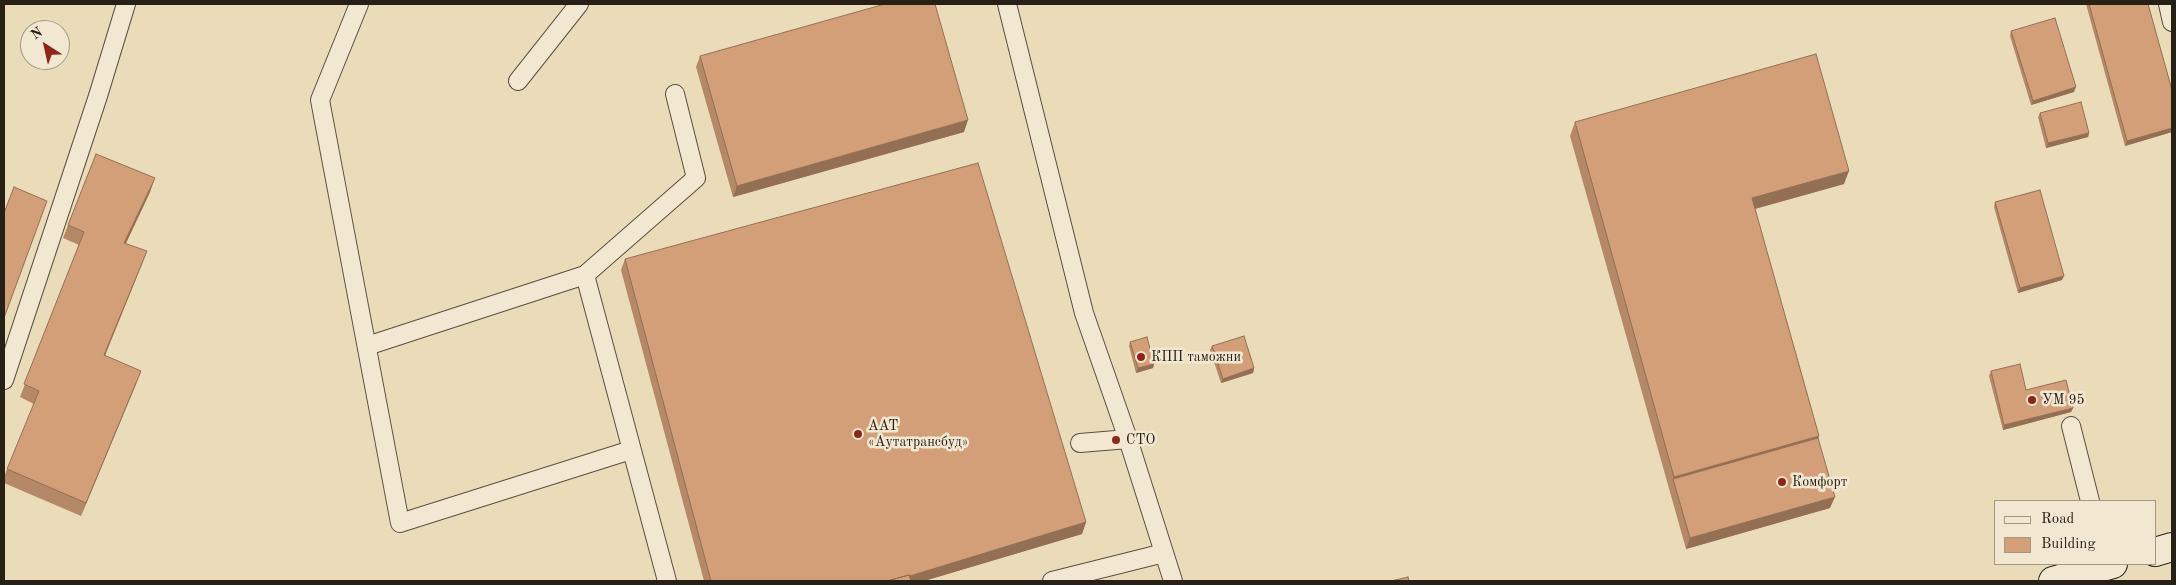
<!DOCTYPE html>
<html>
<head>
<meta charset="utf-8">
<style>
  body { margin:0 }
  #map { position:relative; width:2176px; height:585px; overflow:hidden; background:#ebdcb9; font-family:"Old Standard TT",serif }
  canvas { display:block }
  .frame { position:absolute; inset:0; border:5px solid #272017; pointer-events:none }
  .legend { position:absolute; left:1994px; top:500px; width:162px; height:65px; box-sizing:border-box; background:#f2e8d2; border:1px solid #a19887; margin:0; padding:6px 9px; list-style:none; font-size:15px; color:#272017 }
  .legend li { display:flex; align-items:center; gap:10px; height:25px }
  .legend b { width:25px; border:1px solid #a19887 }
  .north { position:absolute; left:20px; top:20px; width:50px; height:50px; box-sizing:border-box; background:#f2e8d2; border:1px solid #a19887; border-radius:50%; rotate:325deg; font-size:14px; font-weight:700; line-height:20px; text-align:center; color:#272017 }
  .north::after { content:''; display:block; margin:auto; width:18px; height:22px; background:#8f2418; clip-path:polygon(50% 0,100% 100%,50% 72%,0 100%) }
</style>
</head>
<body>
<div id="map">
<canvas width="2176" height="585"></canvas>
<div class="frame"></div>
<ul class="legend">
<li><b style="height:6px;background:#f2e8d2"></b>Road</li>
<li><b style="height:14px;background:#d29f78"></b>Building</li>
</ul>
<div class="north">N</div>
</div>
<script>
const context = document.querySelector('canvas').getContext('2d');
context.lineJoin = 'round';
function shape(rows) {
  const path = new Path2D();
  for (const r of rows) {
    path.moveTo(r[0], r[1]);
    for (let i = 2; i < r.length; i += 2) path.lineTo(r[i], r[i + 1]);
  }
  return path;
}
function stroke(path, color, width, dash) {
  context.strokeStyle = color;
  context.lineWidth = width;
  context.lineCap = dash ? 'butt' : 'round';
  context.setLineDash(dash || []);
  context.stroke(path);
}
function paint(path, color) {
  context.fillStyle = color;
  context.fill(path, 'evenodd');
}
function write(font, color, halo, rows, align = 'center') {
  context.font = font + ' "Old Standard TT",serif';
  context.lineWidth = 5;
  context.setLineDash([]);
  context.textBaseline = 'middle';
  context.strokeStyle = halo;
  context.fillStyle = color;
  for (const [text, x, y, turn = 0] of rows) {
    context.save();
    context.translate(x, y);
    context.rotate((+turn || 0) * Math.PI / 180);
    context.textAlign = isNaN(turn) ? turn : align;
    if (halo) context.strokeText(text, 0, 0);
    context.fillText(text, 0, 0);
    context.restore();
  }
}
const lane = shape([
  [359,4,320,100,400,523,631,450],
  [1007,4,1084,313,1128,439,1173,581],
  [2168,4,2172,22],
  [518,81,579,4],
  [367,346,585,275],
  [4,380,98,96,126,4],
  [2071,426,2090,501],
  [1080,443,1128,439],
  [667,581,585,275,696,178,675,94],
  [1052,581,1164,553]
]);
const secondary = shape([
  [2155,552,2172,547],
  [2053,581,2113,564]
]);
const wall = shape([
  [2086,4,2148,4,2172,90,2172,132,2125,146],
  [2011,31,2074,92,2031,105,2010,36],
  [700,56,964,132,733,197,696,67],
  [2040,113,2089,133,2088,137,2046,148,2038,117],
  [1575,122,1844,184,1755,209,1819,436,1818,438,1830,508,1686,549,1570,136],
  [150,192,126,243,142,264,105,356,136,384,81,516,4,483,4,477,7,469,34,404,20,397,79,245,63,238,68,225],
  [1995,202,2062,280,2018,293,1994,207],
  [625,259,1086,522,1082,534,924,581,704,581,621,270],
  [1130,342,1154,364,1153,368,1136,373,1129,346],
  [1212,346,1254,368,1253,373,1221,383,1210,350],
  [1991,371,2026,390,2073,408,2071,412,2003,430,1989,376]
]);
const shadedWall = shape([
  [2076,87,2074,92,2031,105,2033,101],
  [968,120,964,132,733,197,737,186],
  [2172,128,2172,132,2125,146,2127,141],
  [2089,133,2088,137,2046,148,2048,143],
  [1849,171,1844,184,1747,211,1752,198],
  [155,178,150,192,120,256,124,243],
  [147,251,142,264,99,369,104,355],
  [2064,276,2062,280,2018,293,2020,288],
  [1154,364,1153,368,1136,373,1138,368],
  [1254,368,1253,373,1221,383,1223,379],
  [141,371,136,384,81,516,86,503],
  [2073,408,2071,412,2003,430,2004,425],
  [1819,436,1814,449,1673,479,1674,477],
  [1835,497,1830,508,1686,549,1690,538],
  [1086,522,1082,534,924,581,891,581]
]);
const building = shape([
  [885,4,935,4,968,120,737,186,700,56,885,4],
  [2089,4,2148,4,2172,90,2172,128,2127,141,2089,4],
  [2055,18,2076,87,2033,101,2011,31,2055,18],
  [1816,54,1849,171,1752,198,1819,436,1674,477,1575,122,1816,54],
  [2081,102,2089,133,2048,143,2040,113,2081,102],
  [96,154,155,178,124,243,147,251,104,355,141,371,86,503,7,469,39,391,24,384,84,232,68,225,96,154],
  [978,163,1086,522,910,576,909,575,887,581,711,581,625,259,978,163],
  [14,187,47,201,4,318,4,213,14,187],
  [2040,190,2064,276,2020,288,1995,202,2040,190],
  [1244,336,1254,368,1223,379,1212,346,1244,336],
  [1147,337,1154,364,1138,368,1130,342,1147,337],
  [2020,364,2026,390,2066,380,2073,408,2004,425,1991,371,2020,364],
  [1818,438,1835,497,1690,538,1673,479,1818,438],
  [909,575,911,581,887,581,909,575],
  [1408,577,1409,581,1391,581,1408,577]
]);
const markers = [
  [1141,357,5,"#8f2418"],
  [2032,400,5,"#8f2418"],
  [858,434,5,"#8f2418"],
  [1116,440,5,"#8f2418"],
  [1782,482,5,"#8f2418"]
];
const poiNames = [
  ["КПП таможни",1151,357],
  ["УМ 95",2042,400],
  ["ААТ",868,426],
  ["«Аутатрансбуд»",868,442],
  ["СТО",1126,440],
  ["Комфорт",1792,482]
];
stroke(lane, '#584f40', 20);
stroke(secondary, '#272017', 30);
stroke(lane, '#f2e8d2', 18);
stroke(secondary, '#f2e8d2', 28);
paint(wall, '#b58967');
paint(shadedWall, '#936f54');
paint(building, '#d29f78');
stroke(building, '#936f54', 1);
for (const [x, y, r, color] of markers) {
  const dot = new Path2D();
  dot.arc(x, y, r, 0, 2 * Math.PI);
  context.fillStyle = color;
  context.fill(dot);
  stroke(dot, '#f2e8d2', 2);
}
write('14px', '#272017', '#f2e8d2', poiNames, 'left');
</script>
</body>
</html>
